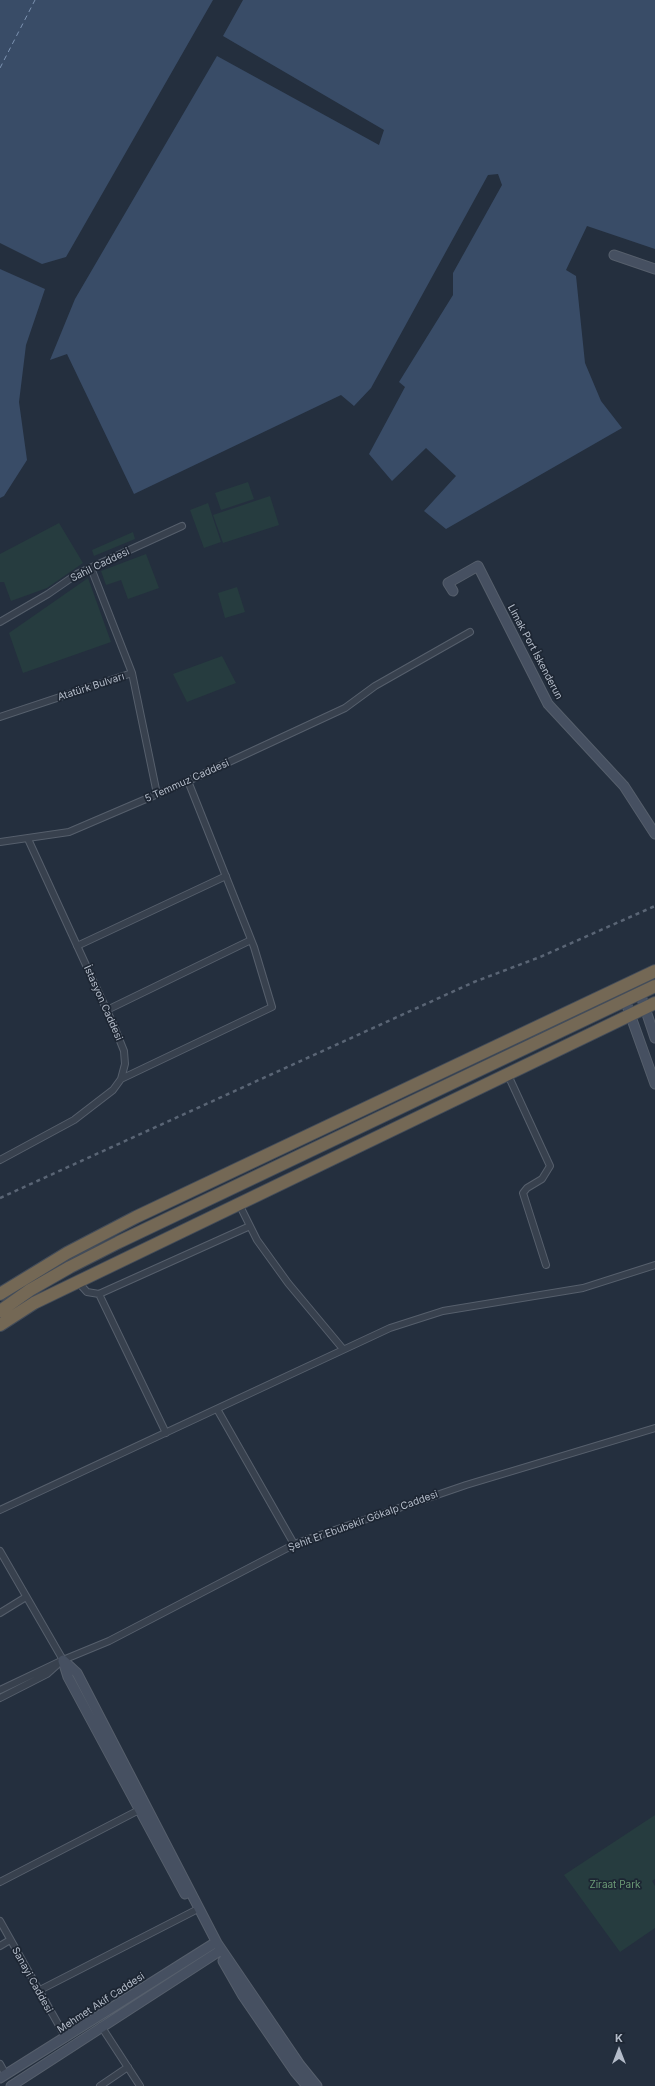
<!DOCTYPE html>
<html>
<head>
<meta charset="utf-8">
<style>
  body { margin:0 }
  #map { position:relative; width:655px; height:2086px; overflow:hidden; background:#242f3e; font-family:Inter,sans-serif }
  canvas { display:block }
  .north { position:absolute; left:599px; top:2030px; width:40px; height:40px; -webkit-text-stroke:3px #1d2633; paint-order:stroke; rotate:0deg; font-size:11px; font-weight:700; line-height:16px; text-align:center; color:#b4bcc9 }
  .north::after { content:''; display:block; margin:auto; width:14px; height:18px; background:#b4bcc9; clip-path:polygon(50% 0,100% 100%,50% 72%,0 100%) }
</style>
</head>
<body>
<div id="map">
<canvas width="655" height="2086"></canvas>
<div class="north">K</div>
</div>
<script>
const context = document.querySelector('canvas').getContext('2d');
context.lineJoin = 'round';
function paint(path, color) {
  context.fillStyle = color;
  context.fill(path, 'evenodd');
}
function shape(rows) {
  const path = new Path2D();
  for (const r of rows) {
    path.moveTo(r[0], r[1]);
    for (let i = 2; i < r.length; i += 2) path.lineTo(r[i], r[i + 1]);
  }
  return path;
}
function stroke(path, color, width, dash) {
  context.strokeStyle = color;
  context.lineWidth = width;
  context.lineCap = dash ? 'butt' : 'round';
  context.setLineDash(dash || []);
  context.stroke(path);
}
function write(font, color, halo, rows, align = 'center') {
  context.font = font + ' Inter,sans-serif';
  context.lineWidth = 3.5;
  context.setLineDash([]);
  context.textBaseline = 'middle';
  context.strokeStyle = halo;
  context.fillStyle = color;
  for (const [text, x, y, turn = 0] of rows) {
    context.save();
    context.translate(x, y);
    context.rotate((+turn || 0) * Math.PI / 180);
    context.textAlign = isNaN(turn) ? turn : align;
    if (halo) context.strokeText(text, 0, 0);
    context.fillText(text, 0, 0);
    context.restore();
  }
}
const green = shape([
  [248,482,254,499,221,510,215,493],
  [270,496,279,525,223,543,213,515],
  [208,503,221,542,204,548,190,510],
  [59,523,83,563,47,588,11,601,4,582,0,582,0,554],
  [133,532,135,539,94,556,92,550],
  [146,554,159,588,128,599,121,580,106,585,101,571],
  [88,578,111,642,23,673,9,633],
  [237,587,245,612,225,618,218,593],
  [222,656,236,683,187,702,173,674],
  [655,1815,655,1879,652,1881,655,1886,655,1928,620,1952,564,1875]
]);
const water = shape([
  [0,0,213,0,66,257,42,264,0,243],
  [243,0,655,0,655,249,587,226,566,270,576,276,585,363,601,401,622,428,446,529,424,511,456,476,426,448,392,481,369,454,405,387,399,382,453,295,453,273,502,185,498,174,488,175,371,388,354,406,341,395,134,494,67,354,50,360,75,299,217,56,379,145,384,130,223,36],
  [0,269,45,289,26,345,19,402,27,460,4,496,0,498]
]);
const ferry = shape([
  [0,68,35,0]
]);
const street = shape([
  [91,568,132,673],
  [0,622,48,594,77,574,182,526],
  [0,717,132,673,157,794],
  [0,842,69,832,188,781,345,708,375,686,470,632],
  [77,946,226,876],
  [107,1010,251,940],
  [508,1075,550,1166,542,1179,527,1188,523,1193,546,1265],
  [121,1079,272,1007,254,947,188,781],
  [0,1160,74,1120,113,1090,121,1079,125,1064,124,1051,114,1026,28,839],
  [239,1204,257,1240,288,1283,343,1349],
  [78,1282,87,1292,99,1294,250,1226],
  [99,1294,166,1433],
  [217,1409,294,1544],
  [0,1510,390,1328,443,1311,583,1288,655,1265],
  [0,1551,63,1660],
  [0,1613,26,1597],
  [0,1690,63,1660,109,1641,297,1543,466,1485,655,1428],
  [0,1698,47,1674,57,1665],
  [0,1882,139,1810],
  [0,1921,66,2038],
  [0,1946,10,1940],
  [38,1991,194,1911],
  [101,2026,140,2086],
  [0,2064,6,2075],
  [100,2086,128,2067]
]);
const secondary = shape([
  [614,255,655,269],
  [453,591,448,583,478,566,548,704,624,786,655,834],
  [640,993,655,1038],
  [625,1000,655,1084],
  [63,1660,77,1673,217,1943,300,2065,317,2086],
  [63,1661,68,1677,185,1894],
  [223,1961,243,1996,295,2072,307,2086],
  [0,2078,213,1944],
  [11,2086,218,1952]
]);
const highway = shape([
  [0,1294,67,1253,136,1217,655,971],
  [0,1311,30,1290,70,1267,119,1242,655,986],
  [0,1325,34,1303,655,1003]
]);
const rail = shape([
  [0,1198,474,982,540,957,655,906]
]);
const streetNames = [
  ["Sahil Caddesi",100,565,-26],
  ["Limak Port İskenderun",535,652,62],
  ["Atatürk Bulvarı",91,687,-18],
  ["5 Temmuz Caddesi",187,781,-24],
  ["İstasyon Caddesi",103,1003,66],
  ["Şehit Er Ebubekir Gökalp Caddesi",363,1521,-20],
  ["Sanayi Caddesi",32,1980,61],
  ["Mehmet Akif Caddesi",101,2003,-33]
];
const parkNames = [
  ["Ziraat Park",615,1885]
];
paint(green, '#263c3f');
paint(water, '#394c67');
stroke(ferry, '#7c92b1', 1, [5, 4]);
stroke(street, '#565f6c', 8);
stroke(secondary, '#565f6c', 11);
stroke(highway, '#434c59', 14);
stroke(street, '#38414e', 6);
stroke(secondary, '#465061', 9);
stroke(highway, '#746855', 12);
stroke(rail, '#5a6575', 2.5, [4, 4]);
write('10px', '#b4bcc9', '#1d2633', streetNames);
write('10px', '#6b9a76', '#1d2633', parkNames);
</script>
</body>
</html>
